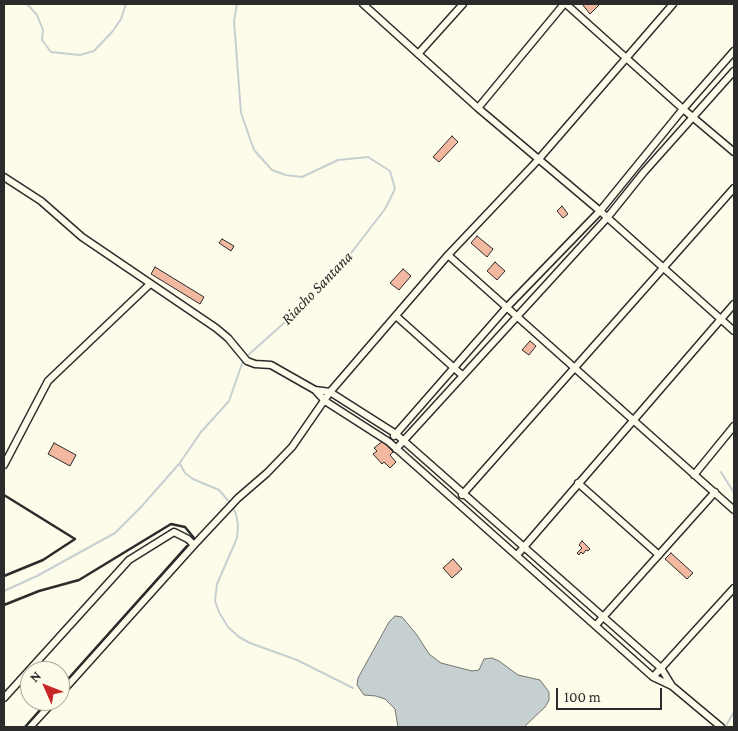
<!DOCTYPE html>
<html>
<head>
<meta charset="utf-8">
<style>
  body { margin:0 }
  #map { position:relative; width:738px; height:731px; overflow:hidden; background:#fdfbea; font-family:"Crimson Pro",serif }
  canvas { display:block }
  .frame { position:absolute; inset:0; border:5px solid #2b2b2b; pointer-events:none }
  .north { position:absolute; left:20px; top:661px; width:50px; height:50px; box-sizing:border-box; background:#fdfbea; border:1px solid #a9a89e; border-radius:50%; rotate:314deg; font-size:14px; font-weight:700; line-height:20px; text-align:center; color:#2b2b2b }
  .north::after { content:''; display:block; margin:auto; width:18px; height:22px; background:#c62828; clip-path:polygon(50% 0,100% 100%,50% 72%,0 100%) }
  .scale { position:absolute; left:556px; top:688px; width:106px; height:22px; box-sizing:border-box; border:2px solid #2b2b2b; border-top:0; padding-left:6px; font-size:15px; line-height:18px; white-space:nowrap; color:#2b2b2b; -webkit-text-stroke:4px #fdfbea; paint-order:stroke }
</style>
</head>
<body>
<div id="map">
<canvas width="738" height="731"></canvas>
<div class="frame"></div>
<div class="north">N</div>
<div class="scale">100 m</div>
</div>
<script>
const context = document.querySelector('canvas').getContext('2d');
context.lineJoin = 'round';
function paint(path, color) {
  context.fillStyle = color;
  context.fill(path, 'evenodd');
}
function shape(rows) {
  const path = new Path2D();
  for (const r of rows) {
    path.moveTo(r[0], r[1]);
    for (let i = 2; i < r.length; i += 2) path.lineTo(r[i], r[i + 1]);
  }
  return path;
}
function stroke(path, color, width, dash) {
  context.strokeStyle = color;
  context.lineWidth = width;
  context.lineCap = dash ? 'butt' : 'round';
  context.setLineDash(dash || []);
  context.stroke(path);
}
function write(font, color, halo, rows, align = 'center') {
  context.font = font + ' "Crimson Pro",serif';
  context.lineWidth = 4;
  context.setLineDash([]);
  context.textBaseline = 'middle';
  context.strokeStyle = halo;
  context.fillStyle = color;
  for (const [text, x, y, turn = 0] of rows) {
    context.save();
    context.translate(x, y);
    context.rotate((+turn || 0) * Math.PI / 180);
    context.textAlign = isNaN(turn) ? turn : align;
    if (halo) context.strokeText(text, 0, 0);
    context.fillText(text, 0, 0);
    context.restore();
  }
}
const water = shape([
  [395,616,402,617,417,635,429,654,441,663,472,671,479,670,484,659,492,658,499,661,518,675,540,680,549,692,549,700,545,707,524,727,398,727,395,709,385,699,376,696,364,695,357,685,358,678,389,622,395,616]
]);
const stream = shape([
  [27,4,37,15,43,30,42,40,51,52,80,55,94,51,112,32,121,19,126,4],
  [237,4,234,21,241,113,254,150,272,170,286,175,302,177,338,160,368,157,390,171,395,189,385,209,348,257,303,306,246,357],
  [180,464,185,473,193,479,219,490,231,504,236,514,238,525,237,538,217,584,215,601,219,612,228,627,239,637,250,643,297,660,353,688],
  [721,472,734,493],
  [4,591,37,576,115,533,141,507,179,464,201,432,229,401,243,361],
  [725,727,734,712]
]);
const building = shape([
  [582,4,600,4,590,14,582,4],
  [452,136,458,142,439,162,433,157,452,136],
  [562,206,568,214,563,218,557,211,562,206],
  [477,236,493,249,487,257,471,243,477,236],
  [222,239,234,246,231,251,219,243,222,239],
  [495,262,505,271,497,280,487,271,495,262],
  [155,267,204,297,200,304,151,274,155,267],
  [403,269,411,276,399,290,390,283,403,269],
  [530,341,536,346,529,355,522,350,530,341],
  [383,441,393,452,390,455,396,462,390,468,384,462,382,464,373,454,377,451,374,448,383,441],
  [54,443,76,455,70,466,48,454,54,443],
  [582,541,590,549,588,551,586,550,583,554,581,552,579,555,577,553,582,548,579,545,582,541],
  [671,553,693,573,687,579,665,559,671,553],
  [453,559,462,569,452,578,443,568,453,559]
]);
const minor = shape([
  [363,4,478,108,600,211,734,331],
  [566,4,683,109,734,152],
  [418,54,463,4],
  [478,108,564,4],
  [4,177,41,201,82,237,216,328,228,338,247,361,255,364,271,365,315,390,330,392,396,434,661,668,672,686],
  [448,255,734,510],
  [396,316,462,375],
  [315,390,325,401,389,442,653,677,672,686,721,727],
  [394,436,507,307,600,211,683,109,734,51],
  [396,449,607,218,644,172,734,71],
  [4,465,48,381,150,284],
  [694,475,734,426],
  [578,483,659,555],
  [462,495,734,188],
  [517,555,734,304],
  [596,625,715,492],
  [653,677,734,588],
  [60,694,194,545,238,498,267,473,292,447,330,392,448,255,538,160,673,4],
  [4,698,129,560,174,532,188,539,194,545],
  [30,727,54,701]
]);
const wall = shape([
  [4,495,75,539,43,560,4,576],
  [4,605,39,591,79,580,171,524,185,527,194,538],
  [60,688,187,546],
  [25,727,48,701]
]);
const waterNames = [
  ["Riacho Santana",317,288,-46]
];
paint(water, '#c7d0d0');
stroke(water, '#74746e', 1);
stroke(stream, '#c7d0d0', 2);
paint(building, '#f2b8a0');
stroke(building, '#2b2b2b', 1);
stroke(minor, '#2b2b2b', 9);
stroke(minor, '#fdfbea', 6);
stroke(wall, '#2b2b2b', 2.5);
write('italic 16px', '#2b2b2b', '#fdfbea', waterNames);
</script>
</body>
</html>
